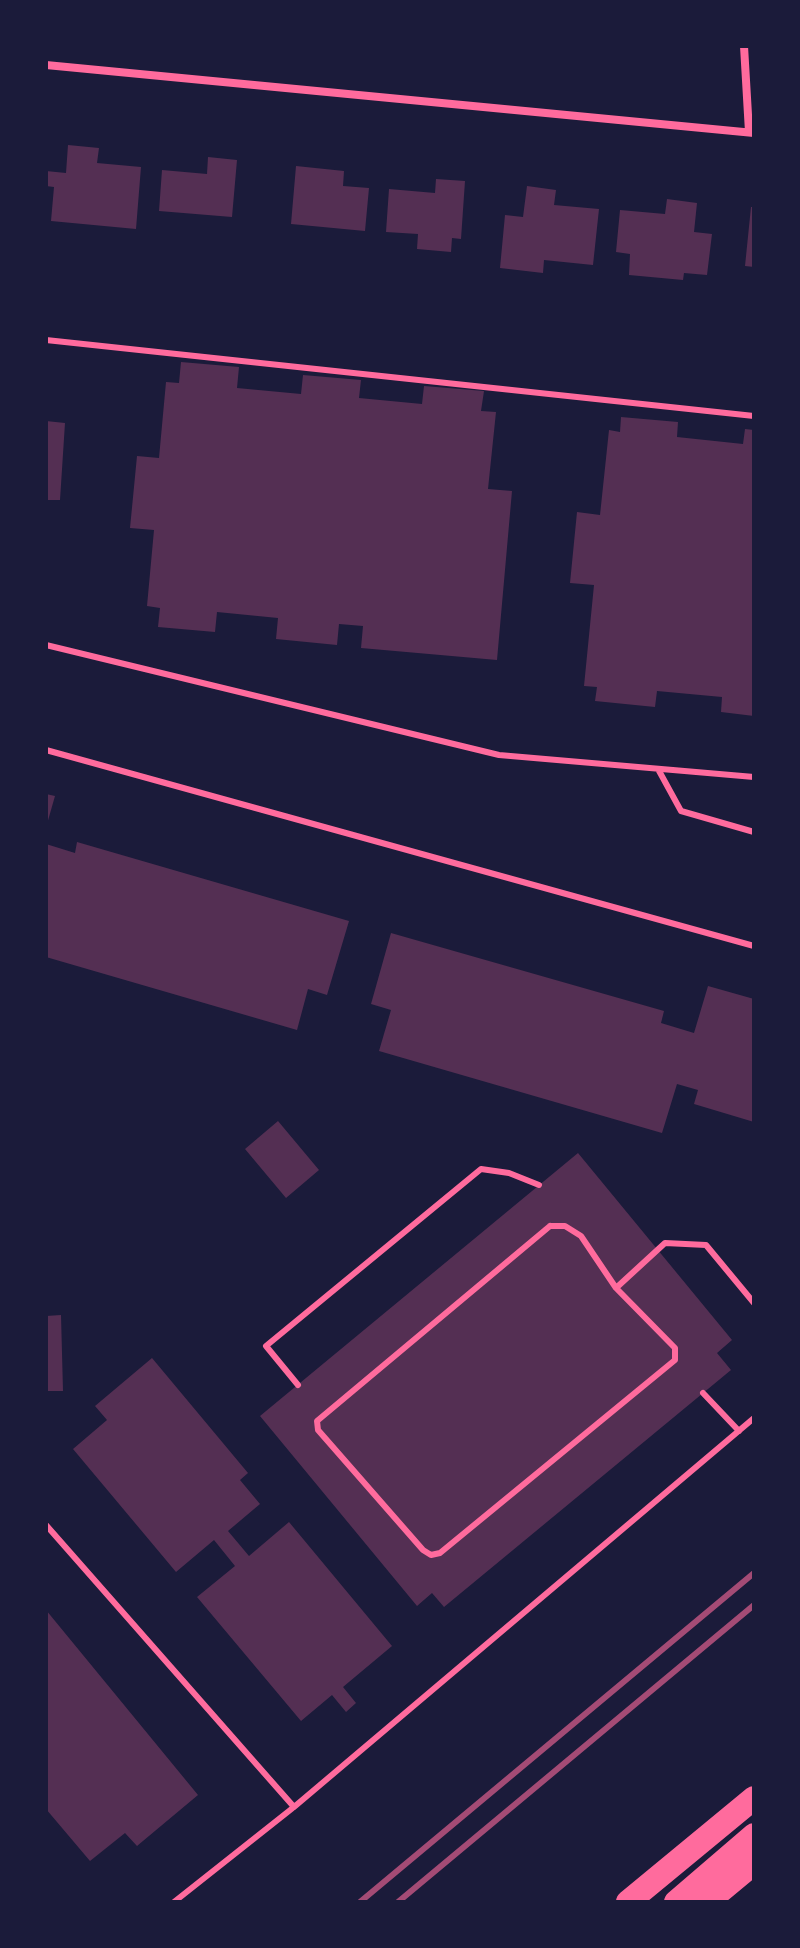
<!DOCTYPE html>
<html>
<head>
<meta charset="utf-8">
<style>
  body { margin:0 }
  #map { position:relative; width:800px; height:1948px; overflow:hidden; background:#1b1b3a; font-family:"Fira Sans",sans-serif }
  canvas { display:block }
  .frame { position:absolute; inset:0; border:48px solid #1b1b3a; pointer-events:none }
</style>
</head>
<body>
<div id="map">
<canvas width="800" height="1948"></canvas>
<div class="frame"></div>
</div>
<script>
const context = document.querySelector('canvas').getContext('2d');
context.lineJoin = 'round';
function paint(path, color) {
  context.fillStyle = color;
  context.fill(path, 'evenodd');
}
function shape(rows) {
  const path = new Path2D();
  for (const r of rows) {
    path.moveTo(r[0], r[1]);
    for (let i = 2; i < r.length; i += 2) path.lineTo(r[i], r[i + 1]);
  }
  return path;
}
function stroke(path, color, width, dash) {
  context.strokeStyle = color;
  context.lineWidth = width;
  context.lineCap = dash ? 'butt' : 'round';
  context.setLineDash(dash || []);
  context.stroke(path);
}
const building = shape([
  [68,145,99,148,97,163,141,167,136,229,51,221,54,187,46,186,46,171,66,173],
  [208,157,237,160,232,217,159,211,162,170,207,174],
  [296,166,344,171,343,186,369,188,365,231,291,224],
  [436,179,465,181,461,239,452,238,451,252,417,249,418,234,386,232,389,189,435,193],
  [527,186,556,190,554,205,599,209,593,265,544,260,543,273,500,268,505,215,523,217],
  [667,199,697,203,694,232,712,234,707,275,684,273,683,280,629,275,630,254,616,252,620,210,665,214],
  [751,207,754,207,754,267,745,266],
  [181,362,239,367,237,388,301,394,303,375,361,380,359,398,422,404,424,386,484,391,481,411,496,412,488,489,512,491,497,660,361,648,363,626,339,624,337,645,276,639,278,618,217,612,215,632,158,627,160,608,147,606,154,530,130,528,137,456,159,458,166,382,179,383],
  [621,417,678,422,677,437,743,444,745,429,754,430,754,716,721,712,722,697,657,691,655,707,595,701,597,687,584,686,594,585,570,583,577,512,600,515,609,430,620,432],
  [46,421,65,423,60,500,46,500],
  [46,794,55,796,47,824,46,824],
  [77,842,349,921,327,995,308,989,297,1030,46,957,46,844,75,853],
  [391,933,664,1011,661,1023,694,1033,708,986,754,999,754,1122,694,1104,698,1090,677,1084,662,1133,379,1051,391,1010,371,1004],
  [278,1121,319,1170,286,1198,245,1149],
  [578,1153,732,1340,717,1353,731,1370,444,1607,432,1593,417,1606,260,1416],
  [61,1315,63,1391,46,1391,46,1316],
  [152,1358,248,1473,240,1480,260,1504,228,1531,249,1556,289,1522,392,1646,343,1687,356,1703,346,1712,332,1695,301,1721,197,1597,235,1566,214,1540,176,1572,73,1449,107,1420,95,1406],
  [46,1610,198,1795,137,1846,125,1833,90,1861,46,1809]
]);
const service = shape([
  [46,340,754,416],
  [46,645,499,755,754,777],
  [46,750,754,946],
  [658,769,681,811,754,832],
  [550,1226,565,1226,581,1236,616,1288,675,1348,675,1360,440,1553,431,1555,423,1550,318,1430,317,1421,550,1226],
  [616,1288,665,1243,706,1245,754,1303],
  [298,1385,266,1346,481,1169,509,1173,539,1185],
  [703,1393,739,1431],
  [46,1525,294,1807],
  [174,1902,294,1807,754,1418]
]);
const minor = shape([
  [744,46,749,132],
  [46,65,754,133]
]);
const motorway = shape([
  [628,1902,754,1798],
  [676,1902,754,1835],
  [707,1902,754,1863]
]);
const rail = shape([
  [360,1902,754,1573],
  [398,1902,754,1605]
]);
paint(building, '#542f53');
stroke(service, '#ff6b9d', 6);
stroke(minor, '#ff6b9d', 8);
stroke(motorway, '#ff6b9d', 24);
stroke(rail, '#a44b75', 6);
</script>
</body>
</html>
